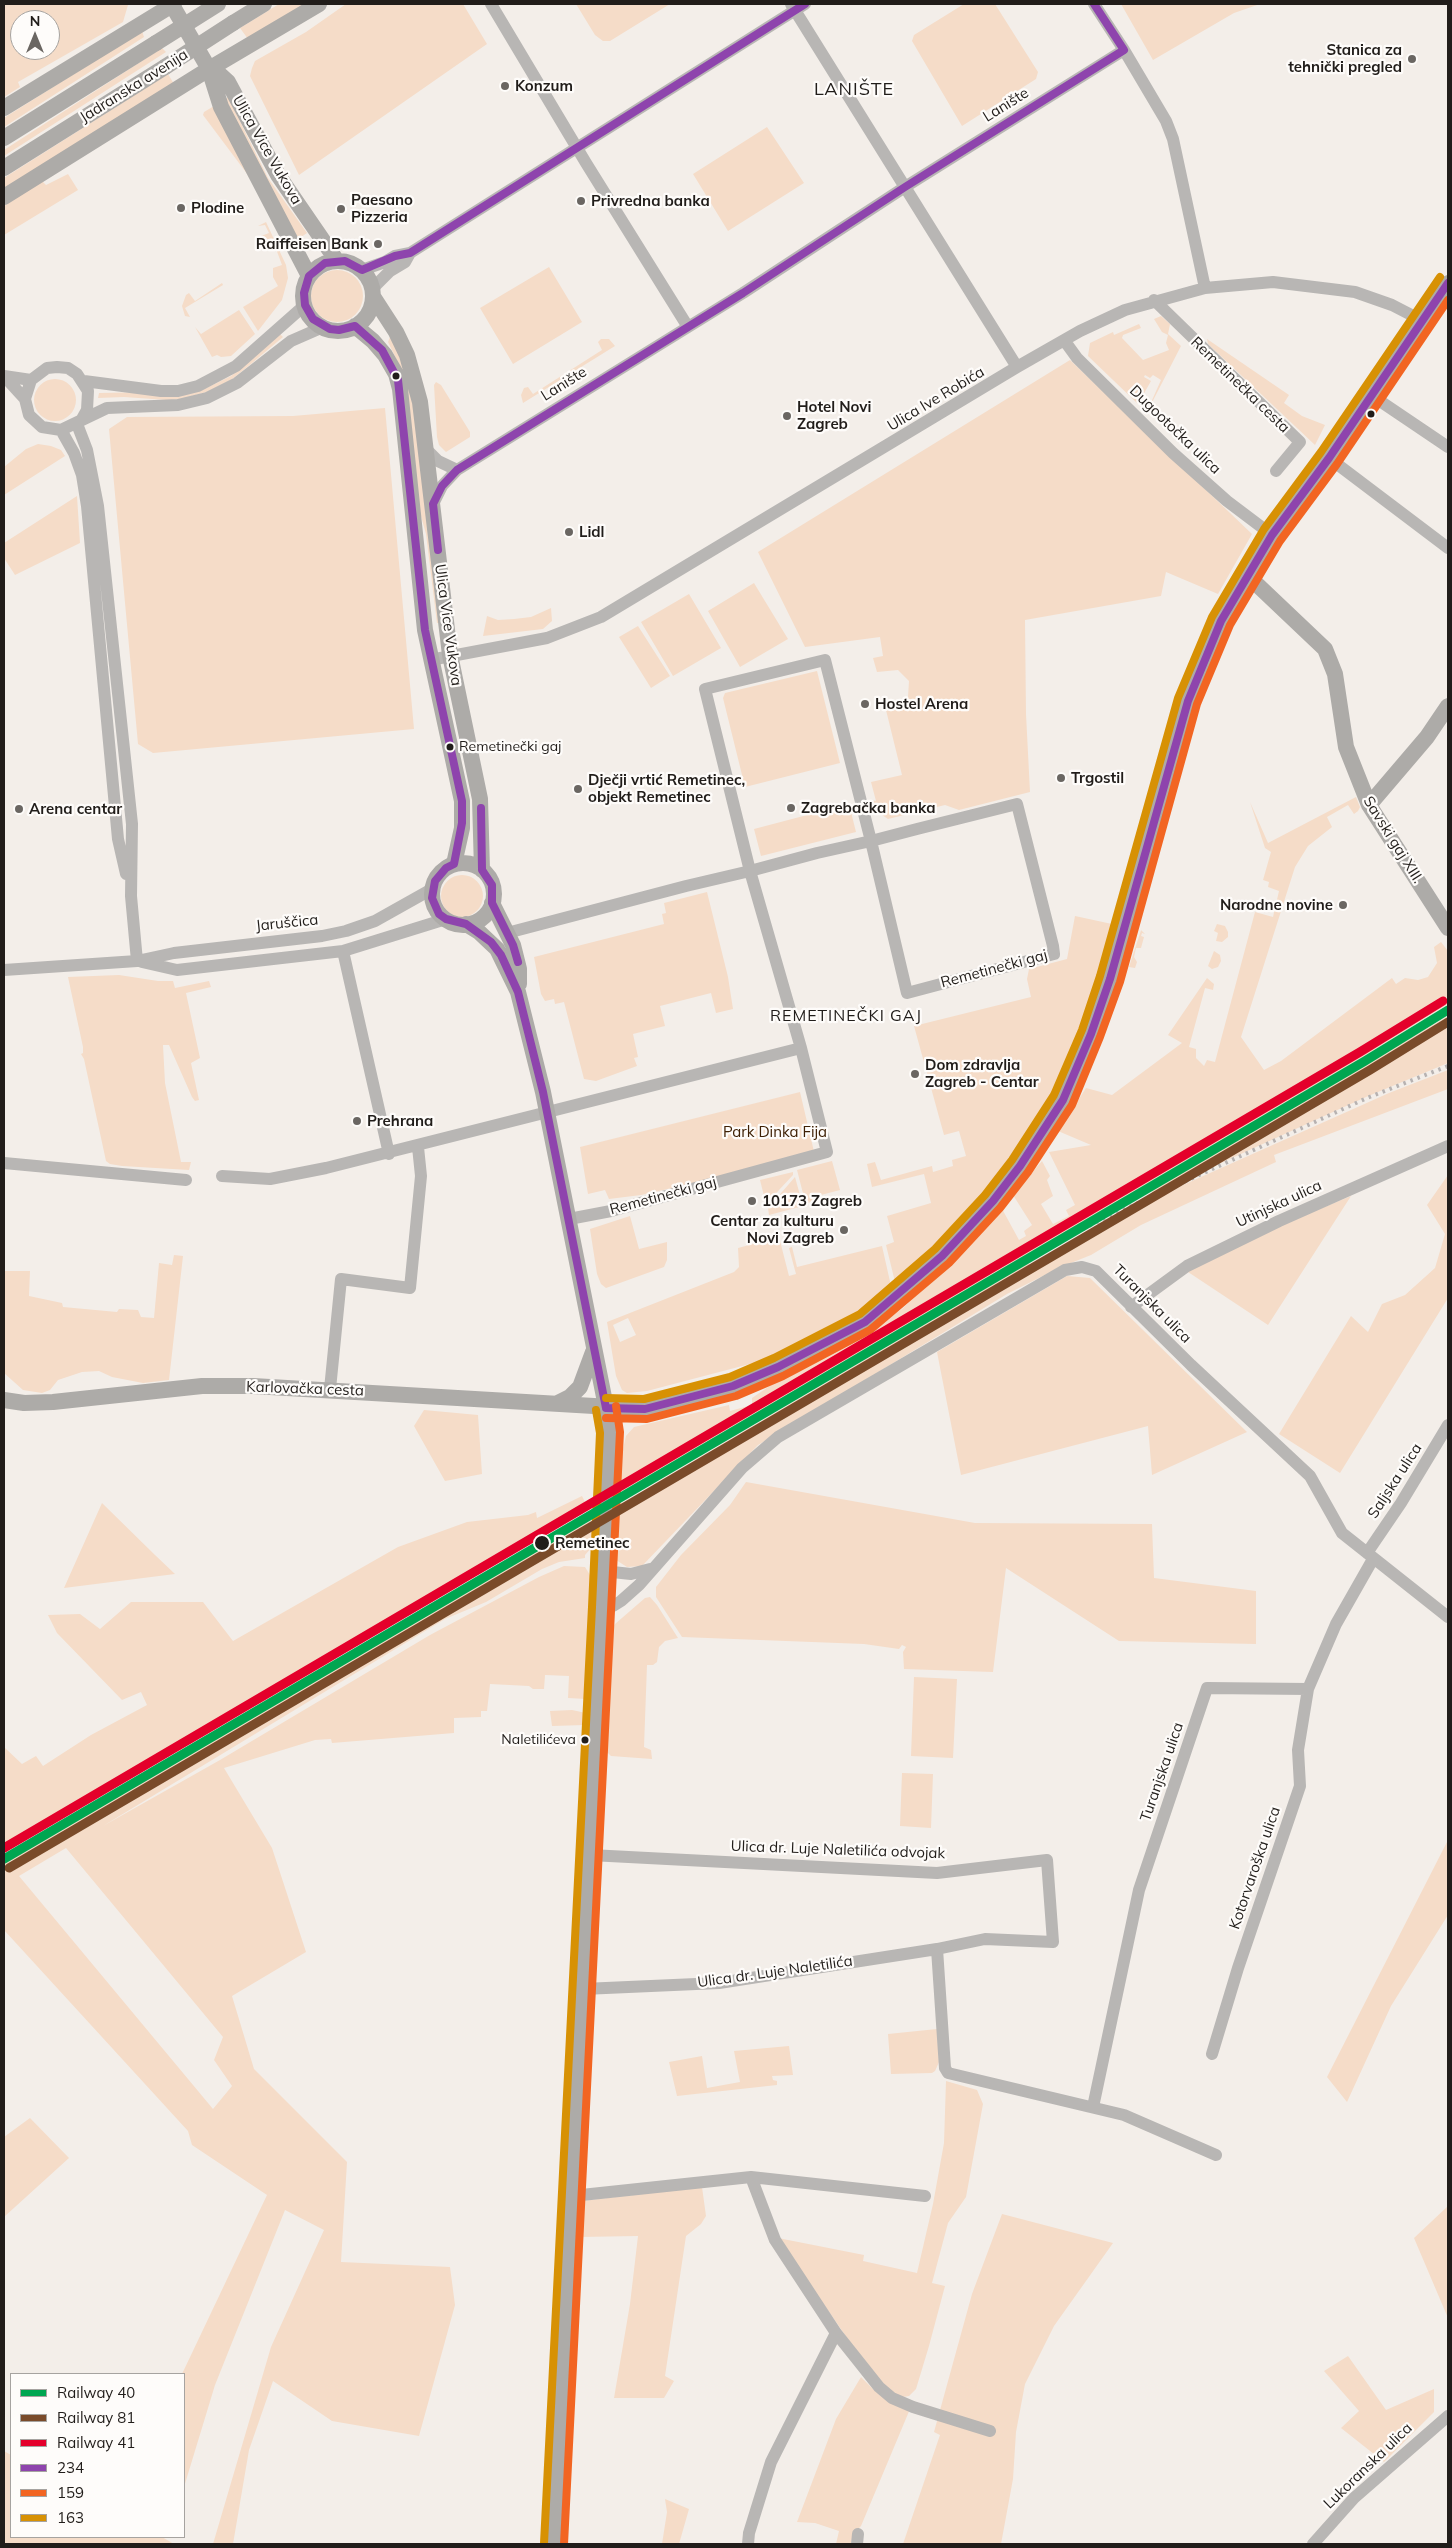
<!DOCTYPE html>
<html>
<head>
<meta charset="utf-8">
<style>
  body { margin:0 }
  #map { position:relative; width:1452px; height:2548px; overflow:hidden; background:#f3eee9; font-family:Mulish,sans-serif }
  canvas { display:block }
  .frame { position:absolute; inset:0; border:5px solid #211d1a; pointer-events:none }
  .legend { position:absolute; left:10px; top:2373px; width:175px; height:165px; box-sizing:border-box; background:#fefcfa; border:1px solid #a6a3a0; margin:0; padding:6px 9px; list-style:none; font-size:15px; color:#211d1a }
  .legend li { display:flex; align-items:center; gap:10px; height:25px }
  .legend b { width:25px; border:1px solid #a6a3a0 }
  .north { position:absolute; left:10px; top:10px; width:50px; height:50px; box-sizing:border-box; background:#fefcfa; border:1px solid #a6a3a0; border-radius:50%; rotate:0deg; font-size:14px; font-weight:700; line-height:20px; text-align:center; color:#211d1a }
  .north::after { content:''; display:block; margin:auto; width:18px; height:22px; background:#6a6662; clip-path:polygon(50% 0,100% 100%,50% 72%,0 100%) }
</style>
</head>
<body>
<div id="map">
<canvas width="1452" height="2548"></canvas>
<div class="frame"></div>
<ul class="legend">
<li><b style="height:6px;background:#00a651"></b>Railway 40</li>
<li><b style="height:6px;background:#7a4b2a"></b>Railway 81</li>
<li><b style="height:6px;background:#e4002b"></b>Railway 41</li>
<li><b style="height:6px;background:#8e44ad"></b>234</li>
<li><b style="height:6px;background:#f26522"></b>159</li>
<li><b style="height:6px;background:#d79104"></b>163</li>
</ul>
<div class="north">N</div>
</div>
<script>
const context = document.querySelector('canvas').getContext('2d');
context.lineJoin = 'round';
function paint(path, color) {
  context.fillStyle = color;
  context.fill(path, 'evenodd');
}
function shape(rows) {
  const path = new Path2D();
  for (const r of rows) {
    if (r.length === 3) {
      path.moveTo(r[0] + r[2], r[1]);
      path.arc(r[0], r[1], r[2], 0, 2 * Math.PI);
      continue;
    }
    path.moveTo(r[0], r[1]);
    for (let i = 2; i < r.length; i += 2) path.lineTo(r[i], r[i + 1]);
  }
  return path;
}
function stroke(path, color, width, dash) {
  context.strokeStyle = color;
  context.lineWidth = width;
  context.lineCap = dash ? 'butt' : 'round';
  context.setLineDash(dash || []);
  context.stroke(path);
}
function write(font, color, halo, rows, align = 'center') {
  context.font = font + ' Mulish,sans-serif';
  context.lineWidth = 4.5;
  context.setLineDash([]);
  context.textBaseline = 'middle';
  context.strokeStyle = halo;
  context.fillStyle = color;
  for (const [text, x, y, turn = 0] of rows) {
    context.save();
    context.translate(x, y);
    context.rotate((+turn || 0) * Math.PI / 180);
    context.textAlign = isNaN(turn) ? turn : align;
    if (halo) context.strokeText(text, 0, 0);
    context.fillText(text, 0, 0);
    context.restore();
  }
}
const green = shape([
  [4,4,128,4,128,5,123,22,18,82,20,87,4,97],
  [20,20,50,20,50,50,20,50],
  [279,4,305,4,248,39,240,28],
  [346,4,463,4,487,44,299,175,250,76,252,68,255,61,306,32],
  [576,4,670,4,610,41,603,41,595,35],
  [964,4,995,4,1038,72,1036,79,962,126,912,41,914,35],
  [1121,4,1260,4,1234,13,1153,60],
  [142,31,144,37,4,127,4,118],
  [162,48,166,52,4,156,4,150],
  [168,74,174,84,4,189,4,178],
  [228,97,268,178,307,233,298,239,225,99],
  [214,106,248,175,203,115,204,112],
  [767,127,804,183,728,231,693,174],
  [68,174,78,190,4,235,4,206,42,181,46,185],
  [266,222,286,265,288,278,282,300,258,331,243,307,278,286,273,277,273,268,282,265,272,238,263,241,261,236,269,233,265,225,258,226],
  [549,267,582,322,513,364,480,308],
  [337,296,26],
  [222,283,223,285,185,308,190,317,185,316,182,306,186,295,189,293,195,301],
  [239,310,255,334,231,356,221,357,217,355,212,357,195,327,201,334],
  [1161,316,1170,324,1168,334,1181,346,1145,416,1161,380,1153,375,1150,378,1145,375,1144,377,1151,381,1138,404,1088,356,1090,343,1113,332,1114,335,1139,324,1141,328,1123,335,1122,338,1143,360,1169,350,1166,343,1168,335,1162,332,1154,319],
  [280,334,283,337,251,364,231,380,207,392,181,399,167,400,124,397,98,398,99,393,200,391,231,376],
  [390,337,397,348,413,396,440,623,437,623,426,534,419,509,406,379,388,342],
  [601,339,609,339,615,346,523,403,521,395,524,388,528,387,533,394,602,350,598,342],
  [1207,339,1289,395,1284,403,1302,416,1325,425,1315,445,1208,344],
  [1070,360,1252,534,1218,594,1166,572,1161,596,1025,620,1026,714,1030,792,959,810,945,805,888,819,872,808,870,800,876,801,871,782,902,775,885,706,901,702,908,697,909,681,898,670,877,672,873,658,883,656,880,637,805,647,758,552],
  [55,400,21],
  [436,382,441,385,470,432,470,437,446,452,439,445,437,437,434,385],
  [385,408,414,729,153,753,138,744,109,429,127,417,293,416],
  [38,444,51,446,61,450,65,456,4,495,4,467,26,449],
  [77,496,80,543,15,575,4,558,4,543],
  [754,583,788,639,740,667,708,611],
  [689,594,721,648,673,676,641,622],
  [551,608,552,621,543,629,483,636,487,616,498,620,514,619,531,617],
  [638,626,670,676,651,688,619,637],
  [817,671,840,763,745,787,723,698,725,693],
  [1356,797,1360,807,1358,811,1354,814,1348,805,1327,817,1332,827,1308,846,1295,867,1241,1037,1264,1070,1281,1061,1392,978,1396,984,1405,978,1418,980,1428,977,1437,963,1434,947,1441,942,1448,951,1448,1004,1345,1068,612,1498,626,1436,634,1427,729,1405,730,1411,752,1405,752,1398,777,1381,861,1337,902,1309,941,1272,1001,1207,1019,1240,1026,1236,1024,1231,1032,1225,1013,1195,1042,1161,1050,1176,1047,1180,1053,1196,1041,1204,1053,1224,1069,1216,1066,1210,1075,1205,1049,1152,1091,1145,1058,1131,1086,1088,1112,1095,1182,1043,1168,1035,1207,978,1214,984,1213,990,1205,988,1189,1047,1196,1049,1196,1058,1204,1066,1207,1060,1215,1062,1255,912,1273,917,1279,891,1268,887,1269,882,1263,880,1271,852,1265,848,1250,802,1268,843],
  [849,804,856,832,761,856,754,829],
  [462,896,21],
  [707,892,728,977,733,1009,716,1013,711,993,660,1006,665,1026,633,1034,638,1057,634,1058,637,1066,596,1081,584,1079,564,1002,555,1004,554,999,545,1001,541,994,534,957,664,924,662,914,666,913,664,903],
  [1075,916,1112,924,1087,1017,1065,1068,1042,1112,993,1180,921,1260,895,1282,886,1245,894,1242,887,1216,931,1203,924,1174,872,1187,867,1164,875,1162,881,1180,932,1166,933,1172,953,1166,952,1160,966,1156,959,1131,944,1135,914,1026,1031,997,1027,979,1029,969,1067,959],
  [1144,921,1141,930,1145,934,1142,933,1141,936,1144,937,1141,948,1136,948,1134,957,1137,962,1135,968,1129,967],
  [1217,924,1225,926,1228,932,1228,937,1222,942,1216,941,1218,933,1214,931],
  [1214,951,1220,955,1221,961,1218,967,1212,969,1208,966],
  [119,975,158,981,173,981,175,988,209,981,211,987,186,993,200,1058,191,1063,199,1100,195,1101,192,1097,169,1045,163,1045,165,1083,181,1162,191,1162,189,1170,122,1166,110,1164,106,1161,84,1059,81,1054,83,1053,83,1047,68,977],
  [1448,1016,1448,1063,1366,1097,1153,1194,1151,1190],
  [1448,1070,1448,1089,1274,1155,1276,1162,1141,1225,1091,1255,1061,1267,1007,1294,758,1445,642,1566,627,1567,616,1560,613,1549,613,1506,624,1502,1029,1263,1032,1269,1163,1194,1389,1093],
  [800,1092,815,1156,641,1195,609,1199,605,1190,588,1194,580,1147],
  [832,1161,840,1190,817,1196,806,1205,797,1170],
  [793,1172,793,1175,766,1204,760,1180],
  [1448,1175,1448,1298,1340,1473,1279,1434,1351,1316,1368,1332,1382,1304,1405,1295,1435,1268,1445,1234,1427,1205],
  [795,1177,803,1206,769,1215,768,1208],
  [1351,1196,1268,1325,1185,1270,1273,1228],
  [630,1216,639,1249,667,1242,667,1260,664,1267,606,1288,601,1284,597,1274,590,1229],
  [779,1237,789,1276,796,1274,789,1248,792,1247,797,1267,882,1246,891,1286,862,1309,839,1323,765,1360,647,1391,627,1393,622,1390,616,1376,607,1322,734,1272,739,1267,738,1248],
  [628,1318,636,1335,620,1342,613,1325],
  [174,1255,183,1256,169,1380,143,1383,112,1377,99,1371,82,1372,58,1380,50,1390,42,1393,23,1390,4,1373,4,1271,30,1271,29,1296,62,1303,63,1307,117,1312,119,1309,138,1310,141,1317,154,1318,159,1263,172,1265],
  [1067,1276,1090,1278,1247,1432,1152,1475,1148,1426,961,1475,937,1352],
  [424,1410,478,1415,482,1474,445,1481,414,1426],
  [746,1482,975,1523,1152,1524,1154,1578,1256,1591,1256,1644,1119,1641,1006,1568,993,1672,904,1669,903,1652,906,1647,902,1645,899,1649,864,1644,682,1637,656,1597,656,1587,681,1555,730,1505],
  [582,1496,587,1506,439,1588,326,1665,4,1852,4,1747,22,1764,36,1756,43,1766,91,1735,147,1705,141,1692,122,1700,57,1633,48,1615,80,1614,100,1629,131,1602,203,1602,233,1641,398,1547,467,1522,528,1515,536,1512,537,1518],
  [102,1503,155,1555,175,1574,64,1588],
  [595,1518,593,1546,585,1555,585,1558,559,1562,542,1569,486,1602,445,1619,103,1826,220,1760,430,1635,539,1577,564,1566,585,1567,590,1575,592,1582,586,1699,568,1698,569,1676,545,1675,544,1689,533,1689,529,1686,490,1684,487,1711,481,1711,481,1717,454,1718,454,1733,332,1743,331,1739,315,1740,224,1768,272,1848,306,1952,232,1996,254,2069,347,2162,341,2262,450,2267,455,2305,419,2436,332,2421,273,2381,249,2450,233,2544,213,2544,271,2347,324,2230,285,2210,215,2385,184,2487,184,2374,182,2374,267,2195,192,2145,188,2131,4,1930,4,1859,365,1648],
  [66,1848,223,2037,214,2060,232,2086,213,2109,19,1876],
  [650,1597,657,1605,678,1638,665,1641,659,1647,657,1662,653,1665,647,1665,644,1747,651,1750,652,1759,611,1756,604,1749,611,1631,615,1624,645,1598],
  [914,1677,957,1679,953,1758,911,1756],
  [572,1710,586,1713,585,1725,552,1726,550,1711],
  [902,1773,933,1774,931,1828,900,1826],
  [1448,1840,1448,1915,1391,2006,1347,2102,1327,2077],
  [937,2029,939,2062,935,2071,932,2073,891,2074,888,2034],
  [789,2046,793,2075,772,2076,773,2080,777,2081,777,2085,677,2096,669,2062,702,2056,707,2088,740,2082,734,2051],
  [946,2081,977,2090,983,2104,966,2197,948,2223,932,2283,945,2286,929,2346,916,2389,909,2396,903,2397,891,2392,865,2364,778,2238,864,2255,863,2261,917,2273,933,2204,944,2143],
  [30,2118,69,2158,4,2217,4,2137],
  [702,2187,706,2216,701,2224,686,2236,665,2376,674,2381,664,2398,614,2398,630,2304,638,2236,579,2237,581,2201],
  [1448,2206,1448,2318,1414,2238],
  [1002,2214,1113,2243,1054,2326,1025,2384,1016,2432,1013,2479,1001,2544,903,2544,940,2435,934,2432,972,2294],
  [1348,2356,1386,2410,1434,2389,1434,2412,1384,2462,1341,2428,1359,2411,1324,2371],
  [861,2377,875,2391,910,2409,861,2526,853,2534,851,2544,836,2544,839,2531,815,2523,797,2522,836,2419],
  [4,2451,11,2455,11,2537,162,2537,174,2544,4,2544],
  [665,2499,689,2509,679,2544,662,2544,667,2512]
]);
const street = shape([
  [491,4,586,163,688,327],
  [791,4,1017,367],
  [1124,50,1166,121,1173,139,1205,288],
  [362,270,385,262,395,256,410,253,805,4],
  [372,289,390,271,405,262,410,253],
  [1154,300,1300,442,1276,471],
  [1064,340,1077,358,1173,453,1227,501,1272,535],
  [84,381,161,391,178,391,198,386,236,366,305,305],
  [1371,395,1448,447],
  [25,399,4,376,31,380],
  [82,419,87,410,88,391,77,374,68,368,57,367,47,368,31,380,25,399,29,415,42,427,61,430,107,408,178,405,207,398,237,383,291,341,323,327],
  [77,424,87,450,98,506,132,824,131,896,137,961],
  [61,430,74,453,82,475,87,506,118,839,126,874],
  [426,449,438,461,457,470],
  [1329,458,1448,548],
  [433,504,442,486,457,470,743,293,905,187,1124,50,1094,4],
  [430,660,547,638,601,617,1017,367,1080,331,1125,310,1205,288,1273,282,1355,292,1392,305,1423,321],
  [507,933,686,886,750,871,817,853,871,841,917,829,1017,804,1053,946,1054,954,907,993,871,841,825,660,705,689,750,871,801,1048,827,1152,611,1211,569,1219],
  [343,951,389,1154],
  [142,962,177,970,343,951,446,919],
  [4,970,137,961,174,953,322,936,346,931,375,921,432,889],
  [4,1163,186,1180],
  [222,1176,270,1179,326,1168,801,1048],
  [1131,1307,1187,1266,1279,1221,1448,1146],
  [330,1389,341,1279,410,1288,421,1176,418,1147],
  [1367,1553,1401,1503,1448,1425],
  [603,1571,631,1574,650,1569],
  [602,1607,613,1606,621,1601,639,1585,742,1468,778,1437,1065,1270,1082,1267,1096,1271,1191,1365,1310,1476,1342,1533,1448,1617],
  [590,1855,937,1873,1047,1860,1053,1942,985,1939,937,1949,945,2068,948,2073,1124,2115,1216,2155],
  [583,1989,719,1983,937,1949],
  [1212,2054,1238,1968,1300,1786,1298,1750,1308,1689],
  [1093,2107,1139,1890,1207,1688,1308,1689,1336,1624,1373,1559],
  [751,2177,775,2240,836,2333,879,2387,892,2398,913,2407,990,2431],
  [572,2196,751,2177,925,2196],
  [748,2544,749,2533,771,2462,836,2333],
  [857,2544,858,2534],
  [1313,2544,1354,2498,1448,2416]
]);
const secondary = shape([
  [172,5,209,69,221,107,309,276],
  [233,23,264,4],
  [209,69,217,72,228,82,278,175,337,261],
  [4,108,174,4],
  [4,138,156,43],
  [4,168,165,67],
  [4,197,209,69,319,4],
  [338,296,35],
  [374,298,396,332,407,355,420,402,450,655,480,799,482,870],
  [355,326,373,341,385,355,396,374,400,389,425,630,462,801,462,828,454,864],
  [1247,575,1325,649,1335,674,1346,747,1369,805,1448,928],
  [1369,805,1427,737,1448,706],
  [463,894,31],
  [492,903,513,945,519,969,519,984],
  [466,924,479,932,497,949,518,992,543,1092,610,1427,588,1891,554,2544],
  [4,1400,24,1403,53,1402,202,1386,253,1386,645,1409,717,1391,778,1367,865,1322,900,1294,942,1256,993,1201,1020,1166,1063,1100,1091,1034,1110,979,1188,701,1221,621,1272,535,1329,458,1448,283],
  [558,1403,570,1397,580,1387,593,1352]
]);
const rail = shape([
  [1049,1246,1099,1221,1367,1098,1448,1066]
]);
const secondaryBridge = shape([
  [156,43,218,4],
  [165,67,233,23]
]);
const bus1 = shape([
  [438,550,433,504,442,486,457,470,743,293,905,187,1124,50,1094,4],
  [481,808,482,870,492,885,492,903,513,945,518,962],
  [606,1408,543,1092,518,992,501,955,491,942,466,924,446,919,439,914,432,898,435,881,446,868,454,864,462,823,462,801,425,630,398,380,382,350,355,326,339,330,330,329,313,319,305,305,304,293,309,276,325,263,345,261,362,270,395,256,410,253,805,4],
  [606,1408,645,1409,733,1386,778,1367,865,1322,942,1256,993,1201,1020,1166,1063,1100,1091,1034,1110,979,1188,701,1221,621,1272,535,1329,458,1448,283]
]);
const bus2 = shape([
  [606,1418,647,1419,736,1396,783,1376,870,1330,949,1263,1000,1208,1028,1172,1072,1105,1100,1037,1120,982,1197,704,1230,625,1280,541,1337,464,1448,300],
  [564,2544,620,1432,616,1406]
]);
const bus3 = shape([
  [606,1398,644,1399,730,1377,774,1358,860,1314,935,1249,985,1195,1012,1160,1054,1095,1082,1030,1100,976,1178,698,1212,617,1264,529,1321,452,1440,277],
  [544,2543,592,1607,600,1433,596,1410]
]);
const rail1 = shape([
  [4,1859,1365,1061,1448,1010]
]);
const rail2 = shape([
  [9,1868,1370,1070,1448,1022]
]);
const rail3 = shape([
  [4,1848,1360,1052,1443,1001]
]);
const markers = [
  [1412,59,5,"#6a6662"],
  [505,86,5,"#6a6662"],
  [581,201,5,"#6a6662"],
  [181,208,5,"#6a6662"],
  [341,209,5,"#6a6662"],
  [378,244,5,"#6a6662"],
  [396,376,4.5,"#211d1a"],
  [1371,414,4.5,"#211d1a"],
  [787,416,5,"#6a6662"],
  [569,532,5,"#6a6662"],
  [865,704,5,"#6a6662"],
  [450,747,4.5,"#211d1a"],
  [1061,778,5,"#6a6662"],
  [578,789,5,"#6a6662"],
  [791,808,5,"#6a6662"],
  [19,809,5,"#6a6662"],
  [1343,905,5,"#6a6662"],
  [915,1074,5,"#6a6662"],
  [357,1121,5,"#6a6662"],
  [752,1201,5,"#6a6662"],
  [844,1230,5,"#6a6662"],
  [542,1543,8,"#211d1a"],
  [585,1740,4.5,"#211d1a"]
];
const busNames = [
  ["Remetinečki gaj",459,747],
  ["Naletilićeva",576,1740,"right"]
];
const poiNames = [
  ["Stanica za",1402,50,"right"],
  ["tehnički pregled",1402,67,"right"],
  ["Konzum",515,86],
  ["Paesano",351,200],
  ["Pizzeria",351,217],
  ["Privredna banka",591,201],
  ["Plodine",191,208],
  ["Raiffeisen Bank",368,244,"right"],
  ["Hotel Novi",797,407],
  ["Zagreb",797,424],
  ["Lidl",579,532],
  ["Hostel Arena",875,704],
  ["Trgostil",1071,778],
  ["Dječji vrtić Remetinec,",588,780],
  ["objekt Remetinec",588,797],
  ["Zagrebačka banka",801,808],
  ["Arena centar",29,809],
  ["Narodne novine",1333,905,"right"],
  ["Dom zdravlja",925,1065],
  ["Zagreb - Centar",925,1082],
  ["Prehrana",367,1121],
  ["10173 Zagreb",762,1201],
  ["Centar za kulturu",834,1221,"right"],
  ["Novi Zagreb",834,1238,"right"]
];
const streetNames = [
  ["Jadranska avenija",134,86,-32],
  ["Lanište",1006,105,-32],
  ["Ulica Vice Vukova",267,150,60],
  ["Lanište",564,384,-32],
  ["Remetinečka cesta",1240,385,44],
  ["Ulica Ive Robića",936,399,-31],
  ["Dugootočka ulica",1175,430,44],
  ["Ulica Vice Vukova",448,625,82],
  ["Savski gaj XIII.",1393,840,58],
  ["Jaruščica",287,923,-6],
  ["Remetinečki gaj",994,969,-15],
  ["Remetinečki gaj",663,1196,-15],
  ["Utinjska ulica",1279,1204,-25],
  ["Turanjska ulica",1152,1304,45],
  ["Karlovačka cesta",305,1389,2],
  ["Saljska ulica",1395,1481,-57],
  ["Turanjska ulica",1162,1772,-71],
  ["Ulica dr. Luje Naletilića odvojak",838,1850,2],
  ["Kotorvaroška ulica",1255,1868,-71],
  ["Ulica dr. Luje Naletilića",775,1972,-8],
  ["Lukoranska ulica",1368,2466,-44]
];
const parkNames = [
  ["Park Dinka Fija",775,1132]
];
const stopNames = [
  ["Remetinec",555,1543]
];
const neighbourhoodNames = [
  ["REMETINEČKI GAJ",846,1016]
];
const quarterNames = [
  ["LANIŠTE",854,90]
];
paint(green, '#f5dcc8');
stroke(street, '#b8b6b4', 12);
stroke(secondary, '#adaba8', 16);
stroke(rail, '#b7b2b1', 4, [2.5, 5]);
stroke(secondaryBridge, '#adaba8', 16);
stroke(bus1, '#8e44ad', 8);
stroke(bus2, '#f26522', 8);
stroke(bus3, '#d79104', 8);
stroke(rail1, '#00a651', 9);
stroke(rail2, '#7a4b2a', 9);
stroke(rail3, '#e4002b', 9);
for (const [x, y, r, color] of markers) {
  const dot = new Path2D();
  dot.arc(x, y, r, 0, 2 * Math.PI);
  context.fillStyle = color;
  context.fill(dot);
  stroke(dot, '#fefcfa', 2);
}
write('14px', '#211d1a', '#fefcfa', busNames, 'left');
write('bold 15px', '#211d1a', '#fefcfa', poiNames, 'left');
write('15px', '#211d1a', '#fefcfa', streetNames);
write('15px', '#3f2105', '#fefcfa', parkNames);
write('bold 15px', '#211d1a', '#fefcfa', stopNames, 'left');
context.letterSpacing = '1px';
write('16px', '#211d1a', '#fefcfa', neighbourhoodNames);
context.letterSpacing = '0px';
context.letterSpacing = '1px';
write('18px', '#211d1a', '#fefcfa', quarterNames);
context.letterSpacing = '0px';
</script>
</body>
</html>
